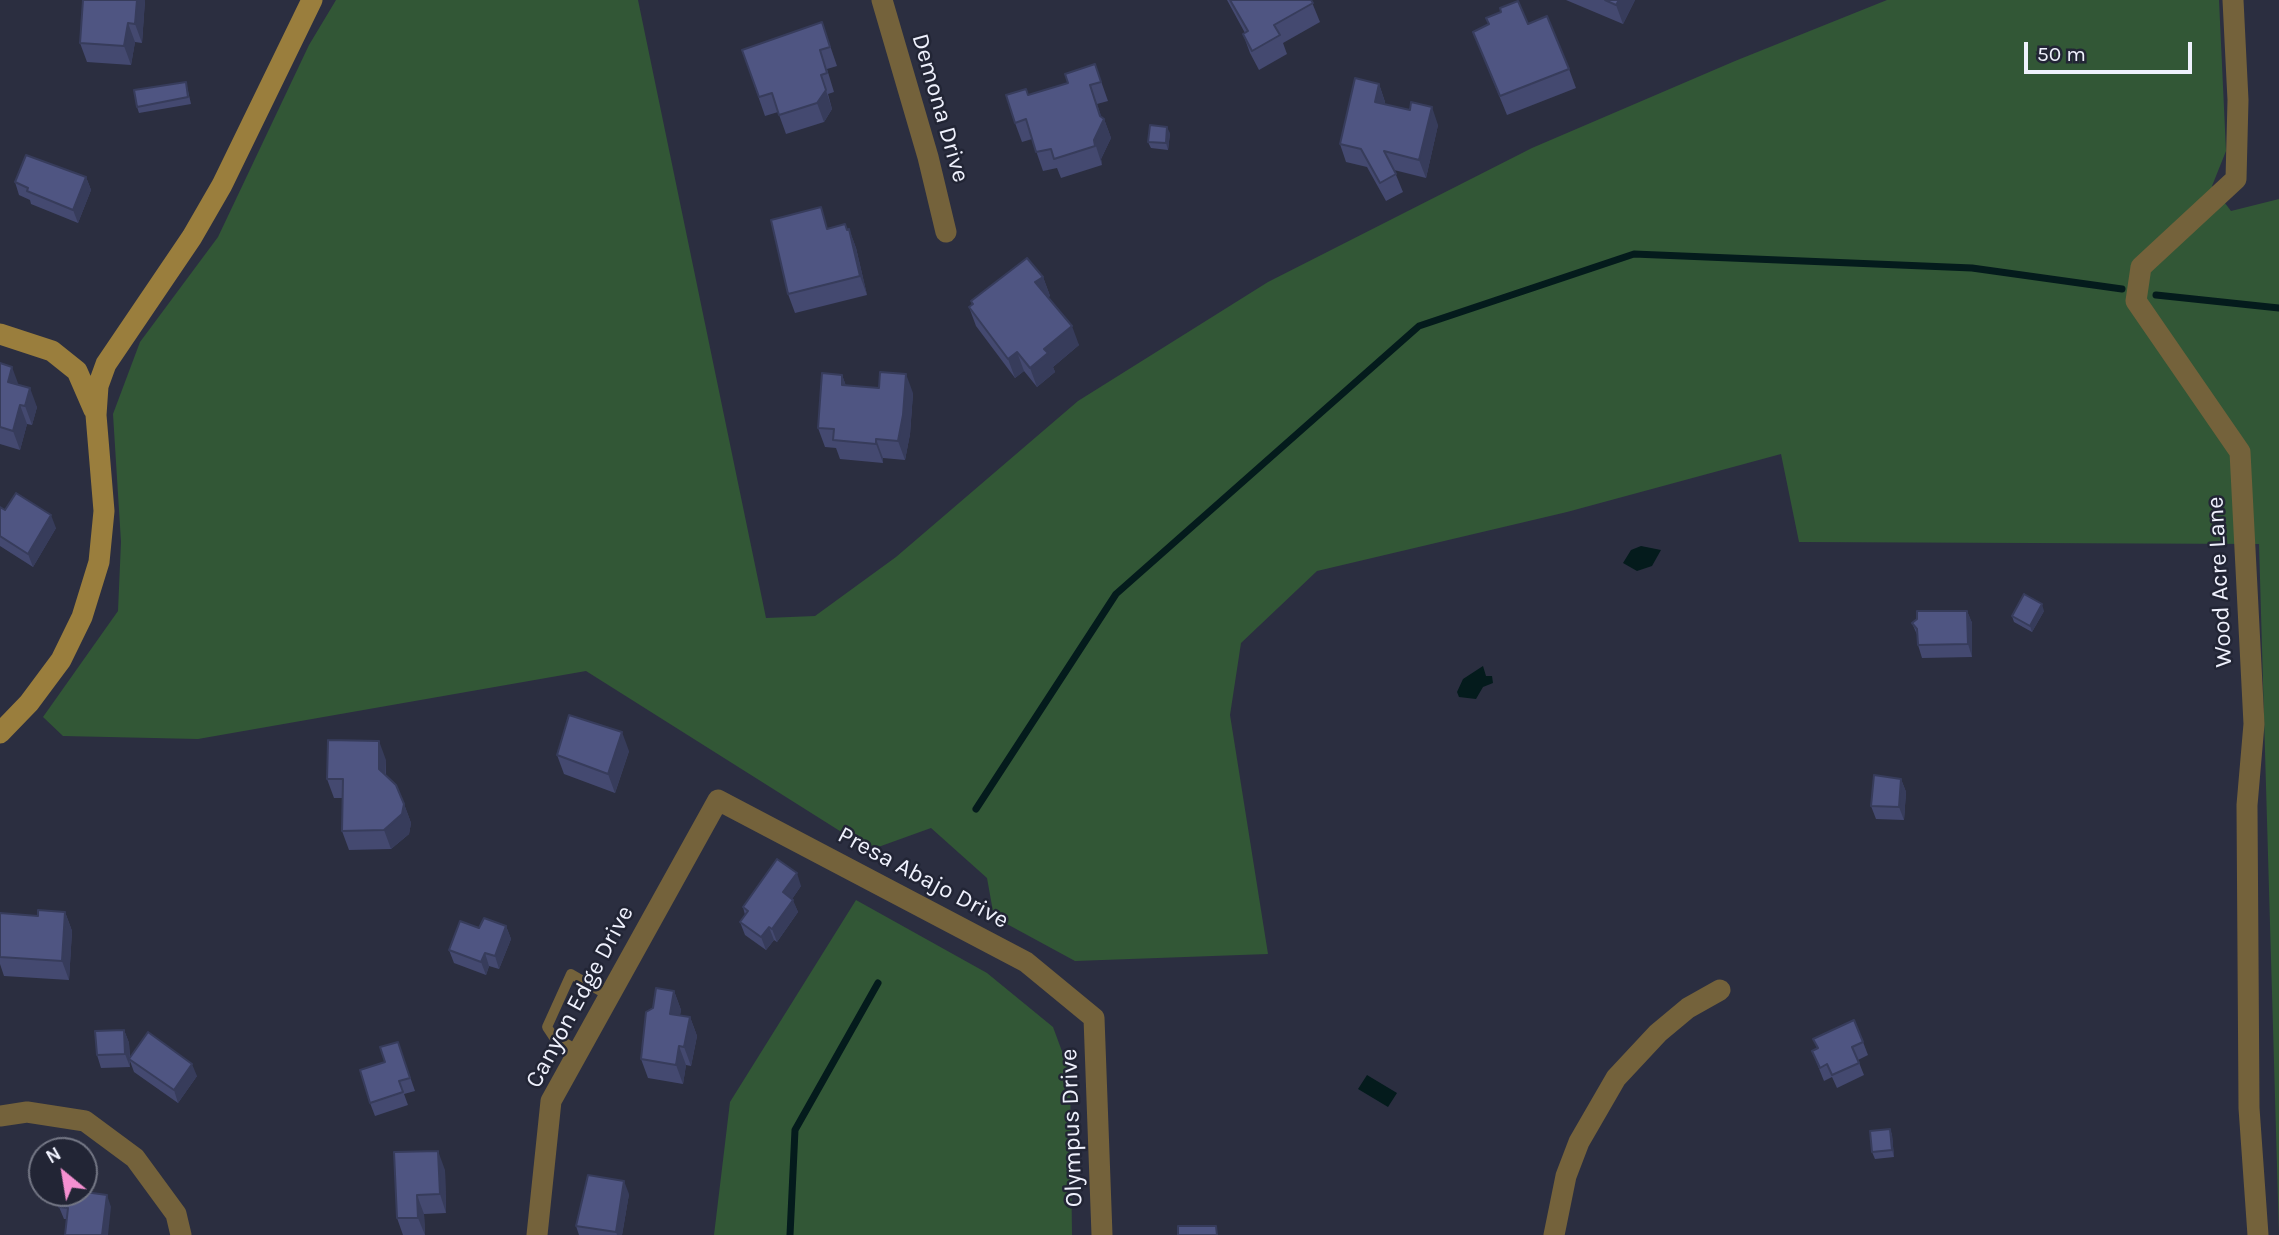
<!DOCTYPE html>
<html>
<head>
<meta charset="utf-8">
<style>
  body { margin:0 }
  #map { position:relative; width:2279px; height:1235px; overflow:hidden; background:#2b2e40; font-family:Karla,sans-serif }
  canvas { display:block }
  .north { position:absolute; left:28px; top:1137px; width:70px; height:70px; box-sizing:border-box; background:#222535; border:2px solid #747785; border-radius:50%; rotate:330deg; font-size:19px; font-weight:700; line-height:28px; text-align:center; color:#eff1fd }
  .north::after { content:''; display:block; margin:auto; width:24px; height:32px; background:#f590d1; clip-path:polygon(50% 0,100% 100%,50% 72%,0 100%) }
  .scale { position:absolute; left:2024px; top:42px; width:168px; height:32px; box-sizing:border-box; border:4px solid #eff1fd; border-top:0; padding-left:9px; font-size:21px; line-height:24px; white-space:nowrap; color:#eff1fd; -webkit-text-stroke:5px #222535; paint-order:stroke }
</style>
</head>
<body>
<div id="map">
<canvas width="2279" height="1235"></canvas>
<div class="north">N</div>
<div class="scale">50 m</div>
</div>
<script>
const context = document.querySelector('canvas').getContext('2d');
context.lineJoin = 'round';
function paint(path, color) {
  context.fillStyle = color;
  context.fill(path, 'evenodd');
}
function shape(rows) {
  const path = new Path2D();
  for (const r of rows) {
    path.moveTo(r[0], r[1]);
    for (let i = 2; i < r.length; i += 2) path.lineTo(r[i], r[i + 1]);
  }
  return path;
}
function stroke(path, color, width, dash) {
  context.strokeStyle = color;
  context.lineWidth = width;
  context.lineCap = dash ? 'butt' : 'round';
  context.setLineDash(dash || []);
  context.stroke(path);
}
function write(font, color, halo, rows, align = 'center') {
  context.font = font + ' Karla,sans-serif';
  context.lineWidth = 5;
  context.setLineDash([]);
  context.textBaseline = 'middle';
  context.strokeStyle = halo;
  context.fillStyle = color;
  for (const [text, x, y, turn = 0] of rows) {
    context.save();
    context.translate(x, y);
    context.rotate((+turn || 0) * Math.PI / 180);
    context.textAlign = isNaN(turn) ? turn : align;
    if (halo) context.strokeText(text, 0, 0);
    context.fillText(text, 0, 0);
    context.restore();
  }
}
const green = shape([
  [336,0,638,0,766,618,815,616,896,557,1078,401,1268,282,1532,148,1735,61,1887,0,2219,0,2226,151,2212,186,2231,211,2279,199,2279,1235,2259,544,1799,542,1781,454,1567,512,1317,571,1241,643,1230,715,1268,954,1075,961,994,917,987,878,931,828,870,850,586,671,198,739,63,736,43,717,118,611,121,542,113,414,140,342,218,237,309,45],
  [856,900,987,973,1053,1027,1070,1073,1072,1235,714,1235,730,1102]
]);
const water = shape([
  [1641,546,1661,550,1652,566,1637,571,1623,563,1631,550],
  [1483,666,1486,676,1492,676,1493,683,1483,687,1476,699,1459,697,1457,692,1463,679],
  [1367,1075,1397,1093,1388,1107,1358,1089]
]);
const stream = shape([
  [2156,295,2279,308],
  [976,809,1116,594,1419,326,1634,254,1972,268,2122,289],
  [790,1235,795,1130,878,983]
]);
const lane = shape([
  [579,1051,553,1036,547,1027,571,974,609,996]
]);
const street = shape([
  [882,0,928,157,946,232],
  [2233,0,2238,100,2236,179,2141,267,2136,301,2240,452,2254,724,2247,805,2249,1108,2258,1235],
  [0,1116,27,1112,85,1121,135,1158,176,1214,181,1235],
  [537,1235,551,1101,718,800,1026,962,1094,1018,1102,1235],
  [1554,1235,1566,1176,1579,1142,1616,1078,1658,1033,1688,1008,1720,990]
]);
const secondary = shape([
  [0,334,52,351,77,371,94,410],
  [0,733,29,703,61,660,82,617,99,562,104,511,96,415,98,386,106,364,192,237,222,185,312,0]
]);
const wall = shape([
  [145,0,142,43,135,42,131,65,87,62,80,43],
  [1227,0,1311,0,1320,22,1283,43,1287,54,1259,70,1250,53,1243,34,1245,33],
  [1566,0,1635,0,1623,24],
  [822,22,837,66,827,69,834,92,828,94,832,109,824,122,786,134,778,112,765,116,742,50],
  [1528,24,1569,69,1576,88,1507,115,1473,32],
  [1095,64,1108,101,1097,104,1101,117,1104,119,1111,138,1101,159,1102,165,1061,178,1057,168,1043,171,1032,139,1022,142,1015,123,1068,83],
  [186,82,191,104,139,113,137,107],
  [1379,84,1385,102,1385,104,1438,125,1426,178,1394,170,1403,192,1386,201,1367,167,1346,162,1340,144],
  [1170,133,1168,150,1151,148,1148,142],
  [86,177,91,190,78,223,31,204,30,200,19,195,15,182],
  [828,228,849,229,856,248,867,295,795,313,788,294],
  [1043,277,1050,296,1048,297,1079,345,1053,367,1055,372,1037,387,1024,371,1015,378,976,326,969,307,972,305,971,301],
  [0,363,37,407,32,425,27,424,20,450,0,444],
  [842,375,846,386,913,393,910,434,905,460,883,458,883,463,840,459,836,448,825,447,818,428],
  [0,507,5,510,56,528,33,567,0,546],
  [1967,611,1972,623,1972,657,1922,658,1918,645,1918,637,1912,623],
  [2044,611,2032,632,2014,622,2012,616],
  [629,751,615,793,564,774,557,755],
  [386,760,386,775,404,804,411,823,409,834,391,849,349,850,342,831,342,798,334,798,327,779],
  [1901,779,1906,792,1904,820,1876,819,1871,806],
  [801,886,792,899,798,912,777,942,774,940,766,950,745,935,740,922,745,915,743,907],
  [65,912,72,931,69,980,4,976,0,964,0,913,38,916],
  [506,926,511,939,499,969,489,966,486,975,454,963,449,950,479,928],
  [674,991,681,1010,680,1015,690,1017,697,1036,691,1066,686,1065,683,1084,648,1078,641,1059,653,1008],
  [124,1030,129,1043,130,1058,197,1076,178,1103,134,1072,130,1061,130,1067,101,1068,97,1055],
  [1813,1039,1863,1042,1868,1055,1858,1060,1864,1075,1837,1088,1832,1077,1824,1081,1812,1051,1817,1048],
  [398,1042,415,1091,404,1094,408,1105,375,1116,370,1103,385,1062],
  [1890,1129,1892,1135,1894,1157,1875,1159,1872,1152],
  [394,1152,445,1170,446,1213,424,1214,425,1235,403,1235,397,1218],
  [92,1178,90,1193,111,1207,67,1219,64,1219,59,1207],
  [629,1194,622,1235,579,1235,576,1226]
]);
const shadedWall = shape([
  [137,0,145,0,142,43,135,24],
  [1619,0,1635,0,1623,24,1616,5],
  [128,23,135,42,131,65,124,46],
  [821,75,832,109,824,122,817,103],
  [1379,84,1385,102,1381,120,1375,102],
  [1090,85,1103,121,1104,119,1111,138,1101,159,1102,165,1094,140],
  [1432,107,1438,125,1426,178,1419,160],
  [1167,127,1170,133,1168,150,1166,143],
  [86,177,91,190,78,223,73,210],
  [849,229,856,248,867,295,860,276],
  [1043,277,1050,296,1042,301,1035,282],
  [1072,326,1079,345,1053,367,1055,372,1037,387,1030,368,1044,349],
  [1017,352,1024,371,1015,378,1008,359],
  [12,367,19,386,8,382],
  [906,374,913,393,910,434,905,460,898,441],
  [842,375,849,394,842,385],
  [30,388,37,407,32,425,25,406],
  [20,405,27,424,20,450,13,431],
  [876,439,883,458,883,463,876,444],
  [51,515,56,528,33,567,28,554],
  [2042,604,2044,611,2032,632,2030,626],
  [1967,611,1972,623,1972,657,1968,644],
  [622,732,629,751,615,793,608,774],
  [379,741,386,760,385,788,379,769],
  [1901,779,1906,792,1904,820,1899,807],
  [404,804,411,823,409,834,391,849,384,830],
  [797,873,801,886,788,905,783,892],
  [793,900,798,912,777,942,772,929],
  [65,912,72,931,69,980,62,961],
  [506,926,511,939,499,969,495,956],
  [769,927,774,940,766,950,761,937],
  [485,953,489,966,486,975,481,962],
  [674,991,681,1010,677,1033,670,1014],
  [690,1017,697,1036,691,1066,684,1047],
  [124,1030,129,1043,130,1067,125,1054],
  [679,1046,686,1065,683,1084,676,1065],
  [192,1064,197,1076,178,1103,174,1090],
  [1890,1129,1892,1135,1894,1157,1892,1150],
  [438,1151,445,1170,446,1213,440,1194],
  [87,1166,92,1178,89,1204,85,1192],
  [624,1181,629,1194,622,1235,617,1235,616,1232],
  [107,1195,111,1207,108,1235,102,1235],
  [417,1195,424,1214,425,1235,418,1218]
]);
const building = shape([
  [83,0,137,0,135,24,128,23,124,46,80,43,83,0],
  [1230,0,1311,0,1313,3,1274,25,1280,35,1252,51,1243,34,1248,31,1230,0],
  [1605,0,1619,0,1616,5,1605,0],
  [1518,1,1528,24,1547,16,1569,69,1500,96,1473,32,1489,24,1486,18,1501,12,1500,8,1518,1],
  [822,22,830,47,820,50,827,73,821,75,826,90,817,103,779,115,772,93,759,97,742,50,822,22],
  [1095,64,1101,82,1090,85,1100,116,1104,119,1094,140,1095,146,1054,159,1051,149,1036,152,1026,119,1015,123,1006,95,1026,89,1028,95,1068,83,1065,74,1095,64],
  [1355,78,1379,84,1375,102,1410,110,1411,102,1432,107,1419,160,1384,151,1396,174,1380,183,1361,149,1340,144,1355,78],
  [186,82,188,97,137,107,134,90,186,82],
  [1150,125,1167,127,1166,143,1148,142,1150,125],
  [26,155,86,177,73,210,27,191,28,188,15,182,26,155],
  [821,207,827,229,845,224,847,230,849,229,860,276,788,294,771,220,821,207],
  [1027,258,1043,277,1035,282,1072,326,1044,349,1048,353,1030,368,1017,352,1008,359,969,307,973,304,971,301,1027,258],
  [0,363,12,367,8,382,30,388,25,406,20,405,13,431,0,427,0,363],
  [880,372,906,374,903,415,898,441,876,439,876,444,833,440,834,429,818,428,822,373,842,375,842,385,879,388,880,372],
  [16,493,51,515,28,554,0,536,0,507,5,510,16,493],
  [2024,594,2042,604,2030,626,2012,616,2024,594],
  [1917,611,1967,611,1968,644,1918,645,1917,629,1912,623,1917,619,1917,611],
  [569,715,622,732,608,774,557,755,569,715],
  [328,740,379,741,379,769,396,785,404,804,402,814,384,830,342,831,343,779,327,779,328,740],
  [1874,775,1901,779,1899,807,1871,806,1874,775],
  [777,859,797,873,783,892,793,900,772,929,769,927,761,937,740,922,748,911,743,907,777,859],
  [38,910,65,912,62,961,0,957,0,913,38,916,38,910],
  [484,918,506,926,495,956,485,953,481,962,449,950,460,921,479,928,484,918],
  [656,988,674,991,670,1014,690,1017,684,1047,679,1046,676,1065,641,1059,646,1012,653,1008,656,988],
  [1854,1020,1863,1042,1852,1047,1859,1063,1832,1075,1827,1064,1820,1068,1812,1051,1818,1048,1813,1039,1854,1020],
  [124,1030,125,1054,97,1055,95,1031,124,1030],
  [148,1032,192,1064,174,1090,129,1059,148,1032],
  [398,1042,410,1078,399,1081,403,1092,370,1103,360,1070,385,1062,380,1047,398,1042],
  [1890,1129,1892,1150,1872,1152,1870,1131,1890,1129],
  [438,1151,440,1194,417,1195,418,1218,397,1218,394,1152,438,1151],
  [84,1166,87,1166,85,1192,107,1195,102,1235,65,1235,68,1208,59,1207,61,1193,84,1193,84,1166],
  [588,1175,624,1181,616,1232,576,1226,588,1175],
  [1178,1226,1216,1226,1217,1235,1178,1235,1178,1226]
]);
const streetNames = [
  ["Demona Drive",940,108,74],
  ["Wood Acre Lane",2220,582,-93],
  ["Presa Abajo Drive",923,878,28],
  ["Canyon Edge Drive",580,997,-62],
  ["Olympus Drive",1072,1128,-92]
];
paint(green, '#325736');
paint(water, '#041b1c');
stroke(stream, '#041b1c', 7);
stroke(lane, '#74623b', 10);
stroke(street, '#74623b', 21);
stroke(secondary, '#9a7e3d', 21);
paint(wall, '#444970');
paint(shadedWall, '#373c5b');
paint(building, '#4f5582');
stroke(building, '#373c5b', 2);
write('24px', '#eff1fd', '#222535', streetNames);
</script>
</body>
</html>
